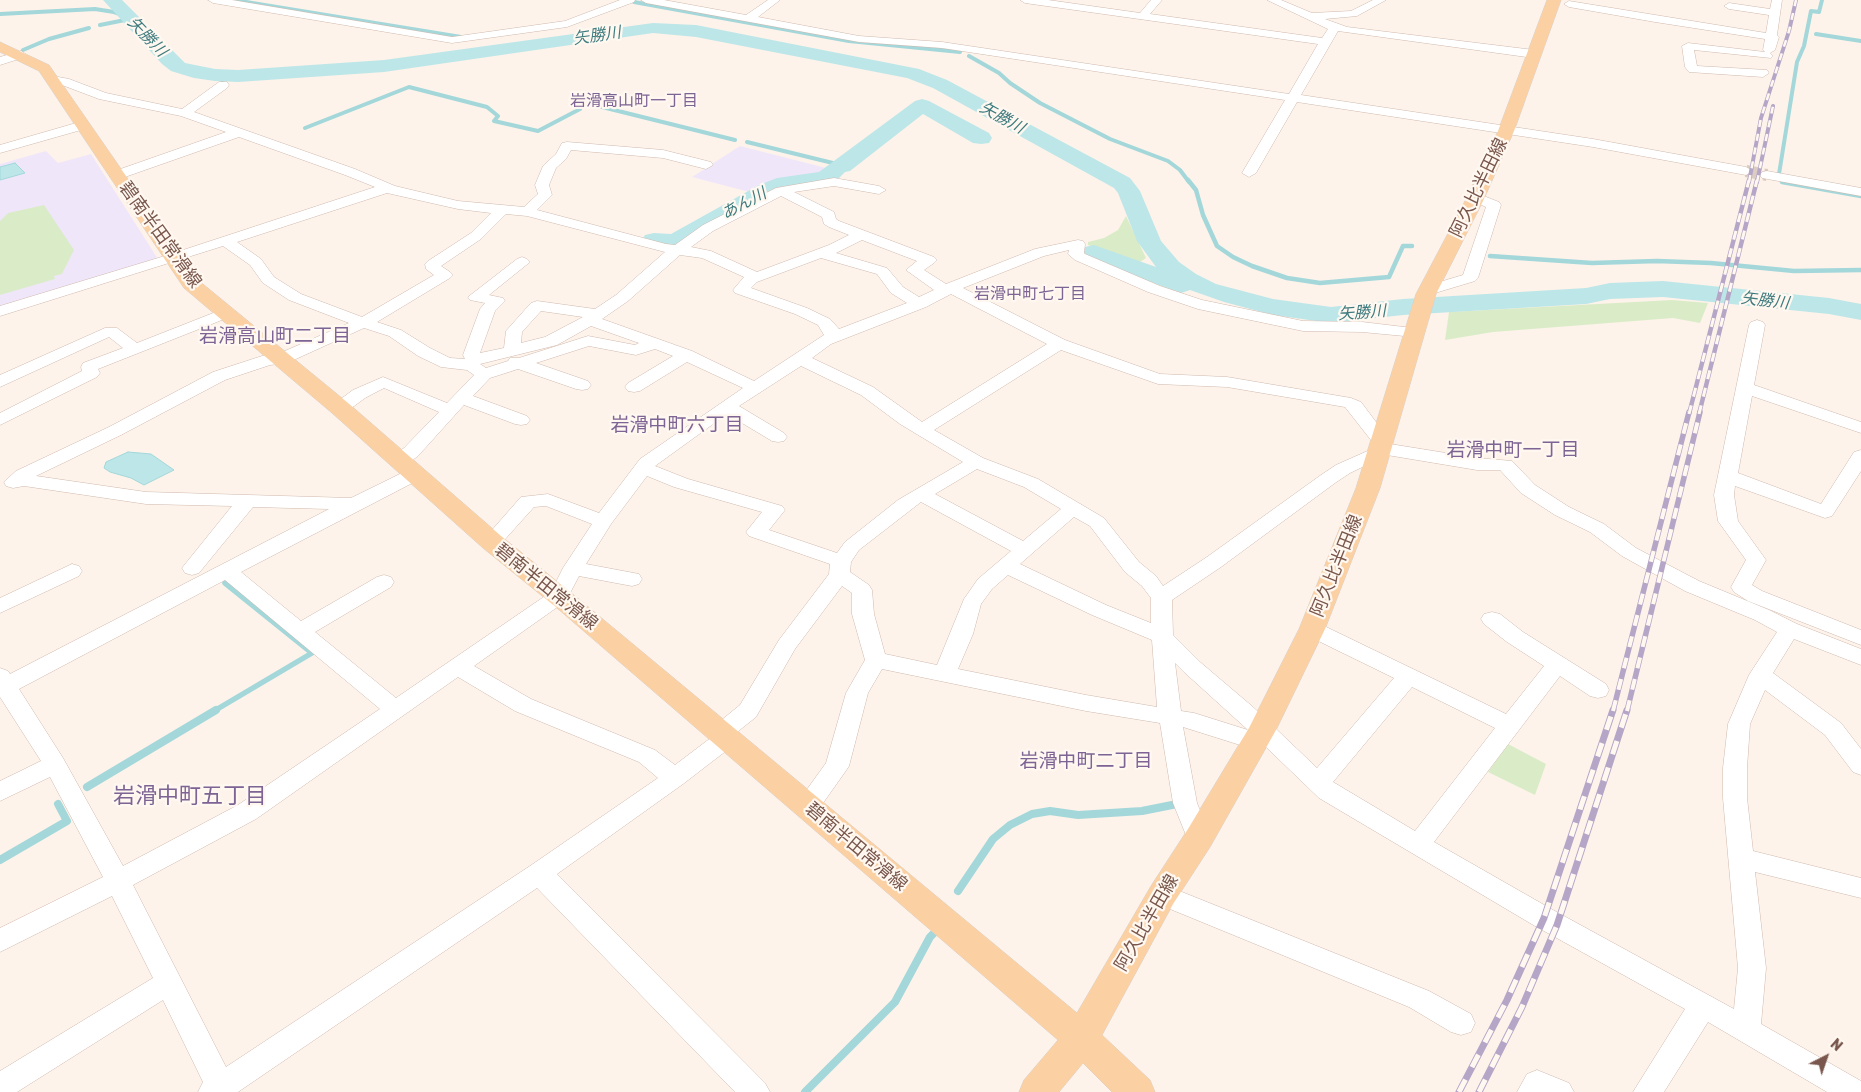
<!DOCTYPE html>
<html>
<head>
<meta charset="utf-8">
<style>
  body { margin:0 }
  #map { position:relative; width:1861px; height:1092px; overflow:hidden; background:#fdf3ea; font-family:Rubik,sans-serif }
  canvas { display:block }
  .north { position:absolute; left:1801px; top:1032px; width:50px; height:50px; -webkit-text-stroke:4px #fff8f1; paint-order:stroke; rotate:41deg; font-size:14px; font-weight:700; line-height:20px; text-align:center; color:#79574c }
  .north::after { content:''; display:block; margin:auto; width:18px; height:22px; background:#79574c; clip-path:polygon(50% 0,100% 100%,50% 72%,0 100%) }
</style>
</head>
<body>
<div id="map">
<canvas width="1861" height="1092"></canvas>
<div class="north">N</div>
</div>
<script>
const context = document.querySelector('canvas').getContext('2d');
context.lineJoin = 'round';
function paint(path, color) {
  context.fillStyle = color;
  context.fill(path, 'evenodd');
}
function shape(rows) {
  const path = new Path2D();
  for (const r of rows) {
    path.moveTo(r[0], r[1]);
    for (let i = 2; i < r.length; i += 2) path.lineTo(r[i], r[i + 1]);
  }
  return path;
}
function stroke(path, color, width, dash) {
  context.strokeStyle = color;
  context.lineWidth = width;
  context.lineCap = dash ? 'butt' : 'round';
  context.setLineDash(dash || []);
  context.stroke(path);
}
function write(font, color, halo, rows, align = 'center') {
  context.font = font + ' Rubik,"Noto Sans JP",sans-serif';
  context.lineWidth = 4.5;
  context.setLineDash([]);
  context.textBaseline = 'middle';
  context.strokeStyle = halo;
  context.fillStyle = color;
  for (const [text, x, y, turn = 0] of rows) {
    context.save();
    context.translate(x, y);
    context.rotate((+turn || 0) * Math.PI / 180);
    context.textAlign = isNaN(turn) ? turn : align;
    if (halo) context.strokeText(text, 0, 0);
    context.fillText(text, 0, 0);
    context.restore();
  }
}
const education = shape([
  [740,146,834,170,823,177,785,182,757,194,692,177],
  [46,151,58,163,91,154,158,259,0,307,0,164]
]);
const green = shape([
  [44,205,74,250,62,274,54,276,55,279,0,295,0,221,8,213],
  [1126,216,1146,258,1137,264,1088,245,1088,242,1104,238,1118,230],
  [1672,300,1708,303,1700,323,1673,318,1493,332,1445,340,1449,312],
  [1508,744,1546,764,1535,795,1488,772]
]);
const water = shape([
  [15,163,25,173,0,180,0,167,15,163],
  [128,452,151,454,174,470,144,485,131,478,110,472,104,468,106,462,128,452]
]);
const streamFar3 = shape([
  [234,0,461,37],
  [634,2,849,41,960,52],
  [0,14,95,9,114,12,128,17],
  [100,25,130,19],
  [1816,34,1861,41],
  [23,50,49,39,89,28],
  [969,56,999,73,1010,83,1040,103,1110,139,1168,161,1180,170,1189,182],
  [222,80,228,76],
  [590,104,735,140],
  [893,127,923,106,981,136],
  [305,128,409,87,487,107,498,116,494,121,538,131,580,109],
  [747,142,841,165,888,131],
  [1779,174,1797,62,1804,46,1811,11,1819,12,1822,0]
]);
const streamFar2 = shape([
  [1188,180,1196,190,1203,215,1217,246,1233,257,1252,266,1287,278,1320,283,1389,277,1403,246,1412,246],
  [1782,182,1861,196],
  [1490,256,1592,263,1657,261,1711,263,1794,271,1861,270]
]);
const streamFar1 = shape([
  [214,711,312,653,225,583]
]);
const stream = shape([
  [87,787,216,710],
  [0,860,67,821,58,804],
  [958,891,993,839,1010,825,1032,814,1050,811,1078,815,1142,811,1177,804],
  [805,1092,895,1002,930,937,935,932]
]);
const river = shape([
  [103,0,122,0,185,63,215,69,238,70,384,60,653,23,696,25,919,69,947,80,1130,178,1140,191,1161,241,1179,262,1196,274,1216,284,1273,299,1331,307,1403,299,1586,288,1610,283,1663,281,1829,298,1861,304,1861,320,1829,314,1663,297,1610,299,1586,304,1403,315,1331,323,1273,315,1224,302,1190,290,1181,293,1172,290,1085,257,1082,252,1085,247,1094,245,1156,267,1137,241,1118,193,1114,188,933,88,907,78,696,37,653,33,384,72,238,82,215,81,194,78,171,71,162,64,103,0],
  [922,99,929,101,989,133,992,138,989,143,981,144,973,143,923,114,850,171,845,172,834,183,789,189,775,195,684,246,675,248,654,247,645,245,642,240,645,235,654,233,671,234,759,185,777,178,819,172,915,101,922,99]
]);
const minorTunnel = shape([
  [1746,171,1767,175]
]);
const minor = shape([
  [208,0,232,0,452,37,565,21,620,0,635,0,634,2,567,27,452,43,213,3,208,0],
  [641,0,664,0,746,15,768,0,780,0,758,17,859,36,942,42,1289,94,1318,44,1025,3,1020,0,1048,0,1140,13,1151,0,1162,0,1150,14,1322,38,1328,29,1267,0,1281,0,1312,13,1351,11,1373,0,1386,0,1357,16,1325,19,1347,27,1534,50,1540,54,1534,58,1338,31,1301,95,1593,139,1746,167,1753,171,1746,175,1593,147,1297,102,1256,173,1249,177,1242,173,1285,100,942,48,859,42,646,3,641,0],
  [1772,0,1782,0,1777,35,1779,37,1775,50,1770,53,1773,56,1771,58,1694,50,1697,66,1767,70,1769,73,1763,77,1689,72,1685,67,1682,46,1688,43,1765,52,1763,50,1765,39,1655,22,1569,7,1564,4,1569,1,1766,33,1769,15,1729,9,1724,6,1729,3,1770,9,1772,0],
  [21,51,27,55,25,57,0,65,0,57,21,51],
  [53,76,69,79,106,93,182,109,219,82,227,82,229,85,227,88,194,112,355,169,395,186,458,201,524,207,538,194,535,185,543,166,556,154,562,143,567,142,663,150,711,162,713,165,706,169,663,158,571,150,566,159,556,168,549,185,552,195,537,210,666,244,675,245,703,225,776,188,834,178,879,186,886,190,879,194,834,186,794,192,834,212,836,219,839,221,934,257,937,260,934,263,924,270,946,284,1035,249,1078,240,1083,241,1085,244,1084,253,1085,254,1160,286,1202,300,1303,321,1362,322,1421,329,1423,332,1421,335,1415,337,1362,332,1303,331,1198,309,1148,292,1075,260,1068,254,1069,250,1044,256,963,288,1065,340,1160,374,1227,377,1351,398,1361,402,1391,442,1390,444,1477,458,1512,461,1535,485,1569,507,1604,524,1636,548,1699,581,1769,610,1797,624,1861,649,1861,665,1794,639,1773,673,1841,723,1861,749,1861,775,1853,772,1825,735,1765,690,1750,724,1747,768,1747,798,1753,851,1861,878,1861,898,1755,872,1766,968,1761,1024,1861,1081,1861,1092,1827,1092,1708,1022,1664,1092,1633,1092,1685,1009,1535,926,1319,798,1265,746,1256,750,1183,727,1197,803,1211,838,1208,845,1199,848,1190,845,1173,803,1160,723,1086,711,882,669,868,693,849,766,845,772,816,813,807,815,798,813,795,806,826,763,846,693,865,660,852,614,852,593,842,586,795,649,756,717,736,733,739,738,735,744,683,784,557,874,765,1083,770,1092,735,1092,537,888,238,1092,198,1092,203,1082,163,1000,17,1092,0,1092,0,1071,153,978,112,896,0,952,0,928,103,877,50,777,0,801,0,781,41,761,0,697,0,668,8,671,10,674,329,509,253,507,199,573,192,575,185,573,182,568,232,506,146,504,24,486,13,488,6,486,4,482,16,471,109,427,213,372,262,356,278,354,349,323,289,300,263,283,250,265,223,246,0,316,0,306,168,255,375,187,345,175,239,137,122,178,112,178,110,175,112,172,226,132,181,116,99,99,62,85,49,83,47,80,53,76],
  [387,193,458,209,491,213,471,233,428,261,425,264,426,269,434,275,362,317,301,294,274,277,261,259,237,242,387,193],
  [781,196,822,217,824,224,829,227,849,235,829,245,757,272,711,251,691,247,713,231,781,196],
  [506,214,527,216,665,252,616,295,595,309,537,301,531,303,506,331,504,348,480,353,495,311,505,301,503,298,489,295,530,262,527,259,522,257,517,259,468,297,470,300,485,303,480,309,463,355,465,359,450,358,430,348,401,330,377,322,450,278,453,275,450,272,441,266,481,239,506,214],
  [862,240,917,261,906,270,934,290,919,297,903,287,887,268,836,253,862,240],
  [680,255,702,258,744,277,733,290,735,293,795,314,818,325,824,335,754,381,692,351,602,319,628,301,680,255],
  [821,258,877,274,891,293,907,303,839,329,830,319,807,308,751,288,757,282,821,258],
  [951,294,1047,344,922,422,873,387,812,358,831,344,926,307,951,294],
  [541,311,583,317,545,337,521,343,522,332,541,311],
  [591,326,639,343,635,345,588,336,519,358,510,358,508,361,486,368,480,364,557,345,591,326],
  [364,328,389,336,418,356,441,367,467,370,474,375,447,403,383,377,353,390,334,404,331,408,334,412,340,413,346,412,365,398,384,388,439,412,404,448,393,456,391,460,393,464,400,466,407,464,418,456,464,405,515,424,521,425,527,424,530,420,527,416,473,396,490,378,518,369,576,389,582,390,588,389,591,385,588,381,536,363,589,346,636,355,655,349,673,356,628,383,625,387,628,391,634,392,640,391,687,362,743,388,640,459,599,513,548,494,521,497,485,538,482,542,485,546,492,548,499,546,534,507,546,506,592,524,563,568,551,592,396,698,315,632,391,587,394,582,391,577,384,575,377,577,301,621,241,572,422,478,424,474,422,470,415,468,408,470,351,498,146,492,36,476,121,435,225,380,270,365,287,363,364,328],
  [1061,350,1158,384,1227,387,1345,407,1374,444,1372,449,1336,465,1321,475,1207,557,1163,586,1156,576,1139,562,1104,518,1038,479,983,458,934,430,1061,350],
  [801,366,861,395,900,424,963,462,898,500,845,542,837,553,769,530,785,510,782,506,688,479,655,466,727,414,772,441,778,442,784,441,787,437,784,433,739,406,801,366],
  [1387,455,1477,470,1500,470,1521,493,1555,515,1590,532,1622,556,1685,591,1755,620,1777,632,1749,675,1728,724,1723,768,1723,798,1738,968,1734,1009,1553,910,1434,842,1560,676,1590,696,1598,698,1606,696,1609,690,1606,684,1523,632,1500,614,1492,612,1484,614,1481,619,1484,624,1507,642,1544,666,1506,714,1320,624,1312,622,1304,624,1301,629,1304,634,1394,678,1317,768,1253,707,1200,662,1173,635,1172,600,1221,567,1335,483,1350,473,1387,455],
  [977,469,1024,487,1061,509,1023,541,935,494,977,469],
  [647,476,674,487,762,512,746,532,749,536,830,564,829,574,779,640,740,705,713,727,709,733,712,737,675,765,655,750,531,699,474,666,566,601,579,576,632,586,639,584,642,579,639,574,586,564,611,524,647,476],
  [921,502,1011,551,978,579,964,599,937,665,885,654,874,614,872,590,869,585,850,572,851,562,859,550,921,502],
  [1074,517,1090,526,1125,572,1142,586,1151,598,1151,623,1106,605,1020,564,1074,517],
  [1008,575,1092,615,1152,640,1157,707,1086,695,958,669,973,634,981,604,992,589,1008,575],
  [225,580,380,709,238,805,123,866,63,758,19,689,225,580],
  [1175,663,1184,672,1248,730,1194,713,1181,711,1175,663],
  [458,677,515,711,639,762,658,778,530,866,226,1067,133,885,256,819,458,677],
  [1412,687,1495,728,1415,831,1333,782,1412,687],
  [83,121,88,122,89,125,88,128,0,153,0,145,83,121],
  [1767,171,1861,188,1861,196,1762,178,1760,175,1762,172,1767,171],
  [1476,193,1499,202,1501,205,1478,278,1475,281,1435,293,1423,293,1421,290,1423,287,1463,275,1486,207,1471,200,1469,197,1471,194,1476,193],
  [226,308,232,310,234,313,232,316,98,369,100,373,97,377,0,425,0,413,82,371,81,367,83,363,123,348,109,337,0,387,0,375,105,328,117,328,137,343,226,308],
  [1757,320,1763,322,1765,325,1754,385,1861,422,1861,433,1752,396,1738,473,1821,504,1854,452,1861,450,1861,471,1832,516,1825,518,1735,486,1734,495,1738,521,1766,560,1752,585,1762,591,1861,630,1861,645,1748,601,1734,592,1731,587,1746,560,1718,521,1714,495,1749,325,1751,322,1757,320],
  [72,564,79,566,82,571,79,576,0,613,0,598,72,564],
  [1162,884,1429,991,1471,1014,1475,1023,1471,1032,1461,1035,1451,1032,1409,1007,1153,902,1149,895,1153,888,1162,884],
  [1537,1070,1569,1083,1574,1092,1517,1092,1527,1074,1537,1070]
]);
const major = shape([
  [1547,0,1561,0,1514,131,1483,201,1436,294,1380,488,1325,629,1276,730,1210,847,1173,904,1102,1035,1150,1080,1155,1092,1112,1092,1083,1063,1059,1092,1019,1092,1024,1080,1058,1040,557,608,483,548,332,413,184,288,39,71,0,52,0,42,49,65,198,280,348,403,501,536,575,596,1077,1013,1151,886,1188,829,1249,728,1299,629,1356,488,1416,294,1465,201,1498,131,1547,0]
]);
const railFar3 = shape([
  [1749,182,1761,118,1789,31,1796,0],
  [1757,182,1773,106]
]);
const railFar2 = shape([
  [1689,414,1749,180],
  [1699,414,1757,180]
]);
const railFar1 = shape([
  [1613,711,1689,412],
  [1627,711,1700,412]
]);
const rail = shape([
  [1459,1092,1507,1000,1544,918,1613,710],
  [1479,1092,1522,1007,1557,925,1627,710]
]);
const farWaternames = [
  ["矢勝川",597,36,-8],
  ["矢勝川",147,37,46],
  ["矢勝川",1002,118,29],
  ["あん川",744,204,-28],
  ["矢勝川",1765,301,7],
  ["矢勝川",1362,313,-4]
];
const farNeighbourhoodnames = [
  ["岩滑高山町一丁目",634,101],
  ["岩滑中町七丁目",1030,294]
];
const streetNames = [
  ["阿久比半田線",1479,188,-64],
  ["碧南半田常滑線",160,235,54],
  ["阿久比半田線",1337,566,-68],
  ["碧南半田常滑線",546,587,39],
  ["碧南半田常滑線",856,847,40],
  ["阿久比半田線",1147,923,-60]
];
const neighbourhoodNames = [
  ["岩滑高山町二丁目",275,337],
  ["岩滑中町六丁目",677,426],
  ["岩滑中町一丁目",1513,451],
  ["岩滑中町二丁目",1086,762]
];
const nearNeighbourhoodnames = [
  ["岩滑中町五丁目",190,797]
];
paint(education, '#f0e6fa');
paint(green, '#daecc7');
paint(water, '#bde6e8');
stroke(water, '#a3d7da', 1);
stroke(streamFar3, '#a3d7da', 4);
stroke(streamFar2, '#a3d7da', 4.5);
stroke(streamFar1, '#a3d7da', 5.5);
stroke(stream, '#a3d7da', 8);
paint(river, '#bde6e8');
stroke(minorTunnel, '#dcccc2', 12, [12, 6]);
stroke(minor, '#d0b9ae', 1);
stroke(major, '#d9d0cd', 1);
paint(minor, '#fff');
paint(major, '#fbd0a2');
stroke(railFar3, '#b5a6c8', 4);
stroke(railFar2, '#b5a6c8', 4.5);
stroke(railFar1, '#b5a6c8', 5.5);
stroke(rail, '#b5a6c8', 7);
stroke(railFar3, '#fff8f1', 2.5, [7]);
stroke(railFar2, '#fff8f1', 3, [9]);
stroke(railFar1, '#fff8f1', 4, [11]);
stroke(rail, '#fff8f1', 5, [14]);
write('italic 16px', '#3f7b7e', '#fff8f1', farWaternames);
write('16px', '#7e6494', '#fff8f1', farNeighbourhoodnames);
write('18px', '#79574c', '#fff8f1', streetNames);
write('19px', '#7e6494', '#fff8f1', neighbourhoodNames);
write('22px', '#7e6494', '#fff8f1', nearNeighbourhoodnames);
</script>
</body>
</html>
